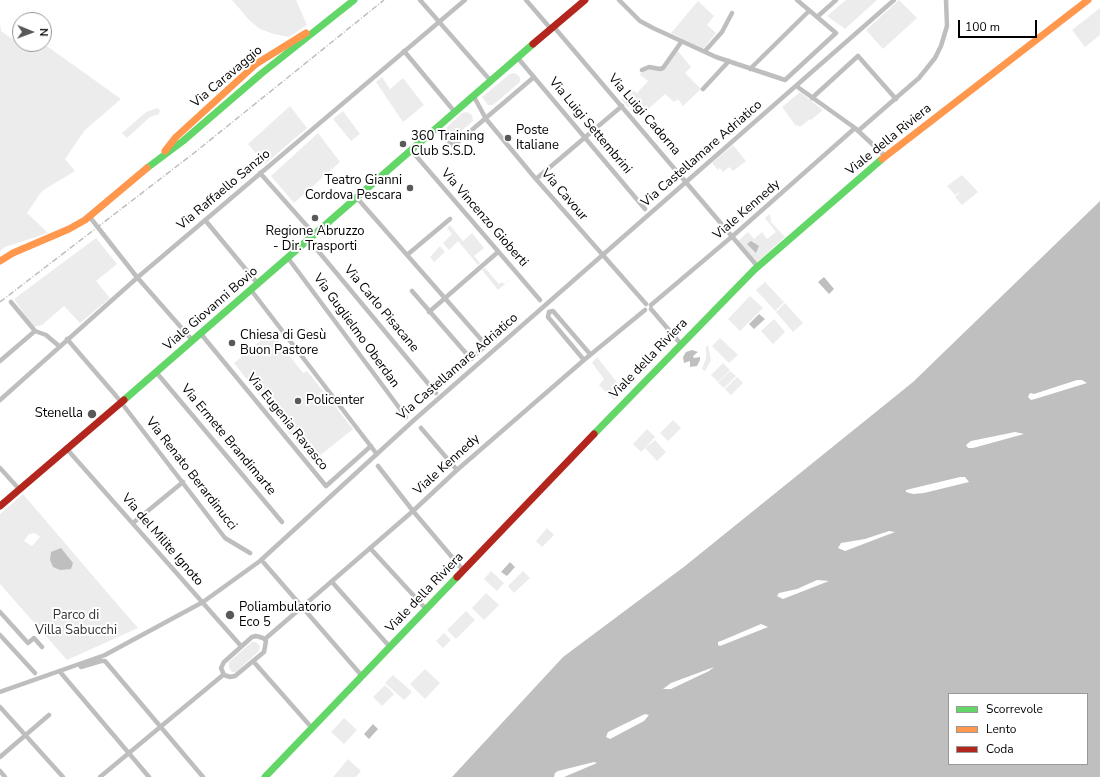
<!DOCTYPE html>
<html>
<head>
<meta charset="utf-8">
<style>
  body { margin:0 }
  #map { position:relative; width:1100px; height:777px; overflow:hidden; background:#fff; font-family:"Nunito Sans",sans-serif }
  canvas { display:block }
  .legend { position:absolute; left:948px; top:693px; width:140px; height:72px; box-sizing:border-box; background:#fff; border:1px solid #999; margin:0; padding:5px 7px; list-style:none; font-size:12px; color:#000 }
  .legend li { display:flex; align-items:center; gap:8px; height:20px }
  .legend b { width:20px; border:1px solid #999 }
  .north { position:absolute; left:12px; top:12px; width:40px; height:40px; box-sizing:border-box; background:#fff; border:1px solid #999; border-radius:50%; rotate:91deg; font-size:11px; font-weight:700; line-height:16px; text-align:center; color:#000 }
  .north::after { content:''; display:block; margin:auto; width:14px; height:18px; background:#595959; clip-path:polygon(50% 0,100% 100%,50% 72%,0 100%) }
  .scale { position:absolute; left:958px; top:20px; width:79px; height:18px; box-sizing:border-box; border:2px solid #000; border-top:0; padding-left:5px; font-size:12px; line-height:14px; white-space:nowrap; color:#000; -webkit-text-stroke:3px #fff; paint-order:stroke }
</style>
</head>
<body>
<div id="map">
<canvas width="1100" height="777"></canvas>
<ul class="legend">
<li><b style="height:5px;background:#63d668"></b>Scorrevole</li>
<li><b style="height:5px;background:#ff974d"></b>Lento</li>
<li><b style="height:5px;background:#b3261e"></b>Coda</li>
</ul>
<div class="north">N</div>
<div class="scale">100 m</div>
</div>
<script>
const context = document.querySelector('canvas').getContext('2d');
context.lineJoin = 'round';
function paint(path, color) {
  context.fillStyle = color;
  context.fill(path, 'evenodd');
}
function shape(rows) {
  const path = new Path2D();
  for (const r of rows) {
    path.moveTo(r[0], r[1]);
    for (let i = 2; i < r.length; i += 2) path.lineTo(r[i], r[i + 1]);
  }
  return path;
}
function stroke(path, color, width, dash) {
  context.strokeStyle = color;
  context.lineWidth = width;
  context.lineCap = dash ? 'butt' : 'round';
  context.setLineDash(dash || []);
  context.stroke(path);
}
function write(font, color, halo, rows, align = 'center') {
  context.font = font + ' "Nunito Sans",sans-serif';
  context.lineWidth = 4;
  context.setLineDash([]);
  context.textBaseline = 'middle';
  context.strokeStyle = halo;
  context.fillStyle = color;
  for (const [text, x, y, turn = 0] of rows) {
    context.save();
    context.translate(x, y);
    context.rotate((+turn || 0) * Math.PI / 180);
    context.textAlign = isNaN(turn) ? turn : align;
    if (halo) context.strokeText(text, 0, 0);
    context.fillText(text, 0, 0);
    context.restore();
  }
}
const green = shape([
  [232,0,296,0,307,25,289,37,274,34,260,29,250,21],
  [846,0,877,0,845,29,827,16],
  [899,0,917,18,883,49,866,30],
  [698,1,714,16,707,25,716,33,703,49,671,33],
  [1100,8,1100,35,1085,47,1072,30],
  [0,22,1,31,15,41,20,38,20,44,44,44,121,99,85,130,65,159,75,171,42,191,27,213,48,233,5,247,0,251],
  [678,51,691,67,685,73,701,89,683,106,678,99,674,102,665,94,644,113,635,102,628,107,621,99,632,89,637,93,648,81,639,74,649,69,662,69],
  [515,73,520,77,520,82,493,105,488,105,482,97,510,74],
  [382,77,390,89,403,78,424,105,403,122,376,82],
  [800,92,823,110,811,120,810,119,800,127,798,125,796,126,782,107],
  [290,106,307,128,265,164,248,144],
  [157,108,160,110,159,114,150,117,127,138,122,133,146,112],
  [343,111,360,134,351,141,333,119],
  [467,112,472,115,473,121,453,138,444,130,462,113],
  [318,133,340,162,294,203,271,176],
  [733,145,746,161,733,171,729,167,723,172,720,168,718,170,712,163],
  [962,175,978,192,962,205,955,197,962,190,955,195,947,186],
  [770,214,771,222,785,237,756,263,738,241,748,232,754,239,762,232,767,239,776,232,765,218],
  [450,225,463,241,472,233,484,248,474,256,480,263,478,265,458,241,449,250,443,243,452,234,447,228],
  [96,238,117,264,96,281,110,298,80,323,64,306,42,325,33,327,14,299],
  [440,246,445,252,434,262,430,257],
  [485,268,499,284,502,282,504,284,512,278,498,290,482,270],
  [765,282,784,302,775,311,756,290],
  [750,296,763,308,740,331,728,319],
  [785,303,803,323,793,332,776,312],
  [774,319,785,332,773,344,761,331],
  [271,332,303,373,307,371,353,429,312,462,234,363],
  [720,338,738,355,729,363,712,346],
  [708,345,711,360,705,371,702,369,706,358,706,347],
  [597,357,623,390,614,400,599,385,604,379,592,363],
  [723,363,730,370,718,382,711,375],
  [730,371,736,376,724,388,718,383],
  [737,377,743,383,731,395,725,389],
  [673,420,681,428,668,441,660,433],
  [647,429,655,437,641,452,633,444],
  [655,440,666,452,657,461,645,448],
  [23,494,111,597,138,628,67,660,0,584,0,514],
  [35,533,40,537,32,546,24,541,29,534],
  [547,528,554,535,542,547,536,541],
  [491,571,504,583,497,591,484,579],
  [523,571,530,578,514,593,508,586],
  [486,593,499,605,484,620,472,608],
  [466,611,475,620,456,639,447,630],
  [444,633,451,640,443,648,436,641],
  [252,642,256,642,260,646,259,651,236,672,232,672,229,668,229,662],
  [425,669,440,683,425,699,410,684],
  [393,675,412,692,404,700,385,683],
  [385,685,394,694,382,706,373,697],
  [344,718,357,730,344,744,331,732],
  [348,759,361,771,356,777,333,777]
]);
const water = shape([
  [1100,201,1100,777,452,777,563,657,685,566,913,382],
  [949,694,1087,694,1087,764,949,764],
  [751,241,759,246,756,253,747,244],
  [824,277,834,289,829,294,818,282],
  [759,314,765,319,754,329,749,324],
  [692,350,698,352,693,356,694,358,700,357,700,360,697,366,690,367,690,361,684,363,683,357,686,352],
  [61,548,73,563,71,569,60,570,53,567,50,560,51,552],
  [510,562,515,567,507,576,501,572],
  [373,724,378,729,369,739,364,734]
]);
const pier = shape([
  [1077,380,1082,380,1087,383,1035,399,1031,400,1028,397,1030,393,1034,394],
  [1015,432,1024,434,973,448,968,448,966,445,971,441],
  [960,477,965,477,969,482,924,493,913,494,906,492,906,490],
  [889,531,895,532,845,551,838,548,841,543,865,539],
  [817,580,829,581,783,599,777,596,779,593,797,589],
  [761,624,768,627,720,646,718,645,718,642,721,641],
  [714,667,709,671,671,689,663,689,671,683],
  [645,714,649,715,644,721,610,739,606,737,608,732],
  [594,762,597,763,564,777,554,777,555,773,558,771]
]);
const street = shape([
  [420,0,490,80],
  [526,0,551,29],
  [619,0,640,21,653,28,716,57,785,80,836,33,797,0],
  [817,17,836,0],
  [554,27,758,267],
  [404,51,454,111],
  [705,51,722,32,732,13],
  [517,57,645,209],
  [750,69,809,11],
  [642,70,649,67,660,69,663,68,682,41],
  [799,88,855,128,885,156],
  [703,89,729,61],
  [473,95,486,119,535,178,646,304],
  [812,98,858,56,896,99],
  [436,127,453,146,534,77],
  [858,131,919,78,935,58,941,46,947,26,946,0],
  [411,150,540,300],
  [260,173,315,235],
  [536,179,622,106],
  [357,198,486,345,471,359,412,291],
  [89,216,136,276,193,341],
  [205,220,258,284],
  [309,240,436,393],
  [407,255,450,219],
  [288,258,406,417],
  [251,290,376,453],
  [11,302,35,331,46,335,59,346],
  [651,305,735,234,855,128],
  [651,309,680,343],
  [429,312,498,252],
  [201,334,326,486,371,446],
  [67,339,117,397,225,538,250,553],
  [584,360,548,317,549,312,553,311,590,354],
  [0,361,35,331],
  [156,372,282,522],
  [0,400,138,277,465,0],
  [421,428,457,470],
  [66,448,241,646],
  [378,466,413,511,463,570],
  [0,468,19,489],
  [133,523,183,482],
  [370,548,426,609],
  [264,563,362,676],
  [332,582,390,647],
  [0,612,28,643,34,638,42,647],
  [0,635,35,673],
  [256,636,263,638,266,641,264,652,235,676,230,677,224,675,221,668,224,662,252,637,256,636],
  [265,639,413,511,457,470,584,360,645,310],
  [253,661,312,728],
  [81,667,101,661,105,661,203,777],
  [61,673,149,777],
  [0,692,105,655,203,602,260,561,414,420,894,0],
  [0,707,63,777],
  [0,757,49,715],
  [0,771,5,777],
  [100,777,223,675]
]);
const fast = shape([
  [147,168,183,141,262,73,354,0],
  [124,400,533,44],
  [594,434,754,270,882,159],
  [265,777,457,577]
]);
const slow = shape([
  [165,151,176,137,256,64,306,33],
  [882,159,1088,0],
  [0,261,13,253,69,229,85,220,147,168]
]);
const jam = shape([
  [533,44,585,0],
  [0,506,124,400],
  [457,577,594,434]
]);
const rail = shape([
  [0,302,194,153,384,0]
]);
const markers = [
  [508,138,4,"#595959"],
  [403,144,4,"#595959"],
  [410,188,4,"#595959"],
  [315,218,4,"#595959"],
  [232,343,4,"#595959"],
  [298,401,4,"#595959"],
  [92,414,5,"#595959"],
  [230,615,5,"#595959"]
];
const streetNames = [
  ["Via Caravaggio",227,77,-40],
  ["Via Luigi Cadorna",644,115,49],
  ["Via Luigi Settembrini",590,126,50],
  ["Viale della Riviera",889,140,-39],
  ["Via Castellamare Adriatico",702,154,-41],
  ["Via Raffaello Sanzio",224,190,-40],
  ["Via Cavour",564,195,49],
  ["Viale Kennedy",747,210,-41],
  ["Via Vincenzo Gioberti",484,218,49],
  ["Viale Giovanni Bovio",211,309,-41],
  ["Via Carlo Pisacane",381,309,50],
  ["Via Guglielmo Oberdan",356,331,54],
  ["Viale della Riviera",649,359,-46],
  ["Via Castellamare Adriatico",458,367,-41],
  ["Via Eugenia Ravasco",287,422,51],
  ["Via Ermete Brandimarte",228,440,50],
  ["Viale Kennedy",447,465,-42],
  ["Via Renato Berardinucci",191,474,52],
  ["Via del Milite Ignoto",162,540,49],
  ["Viale della Riviera",425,593,-46]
];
const poiNames = [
  ["Poste",516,131],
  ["Italiane",516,146],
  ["360 Training",411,137],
  ["Club S.S.D.",411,152],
  ["Teatro Gianni",402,181,"right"],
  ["Cordova Pescara",402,196,"right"],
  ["Regione Abruzzo",315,232,"center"],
  ["- Dir. Trasporti",315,247,"center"],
  ["Chiesa di Gesù",240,336],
  ["Buon Pastore",240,351],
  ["Policenter",306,401],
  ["Stenella",83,414,"right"],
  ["Poliambulatorio",239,608],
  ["Eco 5",239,623]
];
const parkNames = [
  ["Parco di",76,616],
  ["Villa Sabucchi",76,631]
];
paint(green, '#ececec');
paint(water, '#bfbfbf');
paint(pier, '#fff');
stroke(street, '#bebebe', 4.5);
stroke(fast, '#63d668', 7);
stroke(slow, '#ff974d', 7);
stroke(jam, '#b3261e', 7);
stroke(rail, '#bebebe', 1.5, [6, 2, 1, 2]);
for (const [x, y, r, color] of markers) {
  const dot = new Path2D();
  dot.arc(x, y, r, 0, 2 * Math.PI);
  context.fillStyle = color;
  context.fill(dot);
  stroke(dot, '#fff', 1.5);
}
write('13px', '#000', '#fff', streetNames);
write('13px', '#000', '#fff', poiNames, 'left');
write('13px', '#333', '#fff', parkNames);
</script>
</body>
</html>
